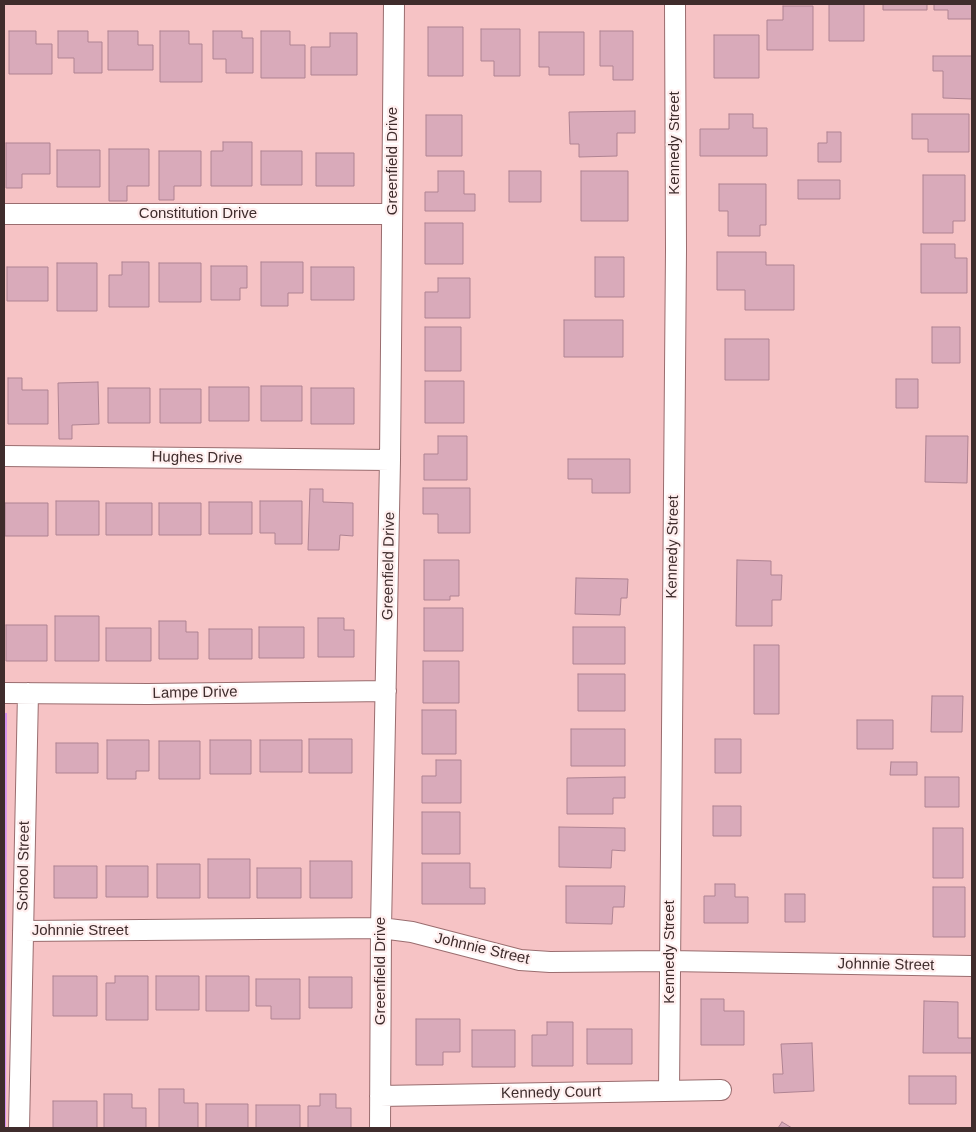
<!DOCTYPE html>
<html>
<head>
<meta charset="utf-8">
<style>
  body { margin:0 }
  #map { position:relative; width:976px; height:1132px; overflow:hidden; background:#f6c3c5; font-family:Helvetica,sans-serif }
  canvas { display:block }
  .frame { position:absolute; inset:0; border:5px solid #3f2c2c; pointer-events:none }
</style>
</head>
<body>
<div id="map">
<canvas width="976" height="1132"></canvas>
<div class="frame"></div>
</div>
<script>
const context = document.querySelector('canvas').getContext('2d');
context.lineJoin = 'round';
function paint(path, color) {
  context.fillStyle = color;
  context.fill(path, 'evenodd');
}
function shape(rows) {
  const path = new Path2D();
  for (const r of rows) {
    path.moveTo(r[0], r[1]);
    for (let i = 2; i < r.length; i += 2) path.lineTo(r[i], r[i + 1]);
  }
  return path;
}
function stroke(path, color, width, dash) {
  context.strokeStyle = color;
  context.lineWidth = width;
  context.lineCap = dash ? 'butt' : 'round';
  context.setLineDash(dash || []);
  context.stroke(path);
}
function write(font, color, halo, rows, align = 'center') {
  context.font = font + ' Helvetica,sans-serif';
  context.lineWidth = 4.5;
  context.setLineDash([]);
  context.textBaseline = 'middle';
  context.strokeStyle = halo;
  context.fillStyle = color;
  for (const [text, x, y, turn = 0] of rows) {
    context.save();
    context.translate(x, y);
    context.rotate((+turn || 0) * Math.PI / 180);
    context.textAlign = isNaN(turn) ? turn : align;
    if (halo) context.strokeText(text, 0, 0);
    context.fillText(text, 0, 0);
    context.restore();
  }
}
const green = shape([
  [4,713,7,713,6,1128,4,1128]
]);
const building = shape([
  [829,4,864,4,864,41,829,41,829,4],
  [883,4,927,4,927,10,883,10,883,4],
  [934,4,972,4,972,19,948,19,948,10,934,10,934,4],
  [783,6,813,6,813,50,767,50,767,20,783,20,783,6],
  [428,27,463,27,463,76,428,76,428,27],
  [481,29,520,29,520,76,494,76,494,61,481,61,481,29],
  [9,31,36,31,36,44,52,44,52,74,9,74,9,31],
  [58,31,88,31,88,42,102,42,102,73,74,73,74,58,58,58,58,31],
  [108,31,138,31,138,45,153,45,153,70,108,70,108,31],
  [160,31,189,31,189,44,202,44,202,82,160,82,160,31],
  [213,31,242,31,242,38,253,38,253,73,226,73,226,59,213,59,213,31],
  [261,31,290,31,290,45,305,45,305,78,261,78,261,31],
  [600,31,633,31,633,80,613,80,613,66,600,66,600,31],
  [539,32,584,32,584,75,549,75,549,67,539,67,539,32],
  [330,33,357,33,357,75,311,75,311,47,330,47,330,33],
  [714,35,759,35,759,78,714,78,714,35],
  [933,56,972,56,972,99,943,98,943,71,933,71,933,56],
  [635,111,635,133,617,133,617,156,579,157,579,144,570,144,569,112,635,111],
  [729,114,753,114,753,128,767,128,767,156,700,156,700,129,729,129,729,114],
  [912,114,969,114,969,152,928,152,928,139,912,139,912,114],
  [426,115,462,115,462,156,426,156,426,115],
  [827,132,841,132,841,162,818,162,818,143,827,143,827,132],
  [223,142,252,142,252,186,211,186,211,151,223,151,223,142],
  [6,143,50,143,50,174,22,174,22,188,6,188,6,143],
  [109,149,149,149,149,186,127,186,127,201,109,201,109,149],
  [57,150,100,150,100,187,57,187,57,150],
  [159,151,201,151,201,186,174,186,174,200,159,200,159,151],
  [261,151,302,151,302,185,261,185,261,151],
  [316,153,354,153,354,186,316,186,316,153],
  [438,171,464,171,464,194,475,194,475,211,425,211,425,192,438,192,438,171],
  [509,171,541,171,541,202,509,202,509,171],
  [581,171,628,171,628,221,581,221,581,171],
  [923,175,965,175,965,221,953,221,953,233,923,233,923,175],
  [798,180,840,180,840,199,798,199,798,180],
  [719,184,766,184,766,225,760,225,760,236,728,236,728,211,719,211,719,184],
  [425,223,463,223,463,264,425,264,425,223],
  [921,244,955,244,955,258,967,258,967,293,921,293,921,244],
  [717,252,766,252,766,265,794,265,794,310,745,310,745,290,717,290,717,252],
  [595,257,624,257,624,297,595,297,595,257],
  [122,262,149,262,149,307,109,307,109,275,122,275,122,262],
  [261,262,303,262,303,293,288,293,288,306,261,306,261,262],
  [57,263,97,263,97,311,57,311,57,263],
  [159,263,201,263,201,302,159,302,159,263],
  [211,266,247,266,247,288,240,288,240,300,211,300,211,266],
  [7,267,48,267,48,301,7,301,7,267],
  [311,267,354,267,354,300,311,300,311,267],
  [438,278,470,278,470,318,425,318,425,292,438,292,438,278],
  [564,320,623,320,623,357,564,357,564,320],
  [425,327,461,327,461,371,425,371,425,327],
  [932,327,960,327,960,363,932,363,932,327],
  [725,339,769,339,769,380,725,380,725,339],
  [8,378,22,378,22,390,48,390,48,424,8,424,8,378],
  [896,379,918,379,918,408,896,408,896,379],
  [425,381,464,381,464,423,425,423,425,381],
  [98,382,99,424,72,425,72,439,59,439,58,383,98,382],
  [261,386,302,386,302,421,261,421,261,386],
  [209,387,249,387,249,421,209,421,209,387],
  [108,388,150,388,150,423,108,423,108,388],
  [311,388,354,388,354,424,311,424,311,388],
  [160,389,201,389,201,423,160,423,160,389],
  [438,436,467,436,467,480,424,480,424,454,438,454,438,436],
  [926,436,968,436,967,483,925,482,926,436],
  [568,459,630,459,630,493,592,493,592,479,568,479,568,459],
  [423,488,470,488,470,533,438,533,438,514,423,514,423,488],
  [310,489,323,489,323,502,353,503,353,536,340,535,339,550,308,550,310,489],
  [56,501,99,501,99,535,56,535,56,501],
  [260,501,302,501,302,544,275,544,275,533,260,533,260,501],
  [209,502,252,502,252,534,209,534,209,502],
  [5,503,48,503,48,536,5,536,5,503],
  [106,503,152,503,152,535,106,535,106,503],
  [159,503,201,503,201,535,159,535,159,503],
  [424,560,459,560,459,596,450,596,450,600,424,600,424,560],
  [737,560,771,561,771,575,782,575,781,600,772,600,772,626,736,626,737,560],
  [576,578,628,579,627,598,621,598,620,615,575,614,576,578],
  [424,608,463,608,463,651,424,651,424,608],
  [55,616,99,616,99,661,55,661,55,616],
  [318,618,344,618,344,630,354,630,354,657,318,657,318,618],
  [159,621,186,621,186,632,198,632,198,659,159,659,159,621],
  [6,625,47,625,47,661,6,661,6,625],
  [259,627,304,627,304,658,259,658,259,627],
  [573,627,625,627,625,664,573,664,573,627],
  [106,628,151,628,151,661,106,661,106,628],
  [209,629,252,629,252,659,209,659,209,629],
  [754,645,779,645,779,714,754,714,754,645],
  [423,661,459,661,459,703,423,703,423,661],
  [578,674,625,674,625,711,578,711,578,674],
  [932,696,963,696,962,732,931,732,932,696],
  [422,710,456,710,456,754,422,754,422,710],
  [857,720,893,720,893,749,857,749,857,720],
  [571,729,625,729,625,766,571,766,571,729],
  [309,739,352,739,352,773,309,773,309,739],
  [715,739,741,739,741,773,715,773,715,739],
  [107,740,149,740,149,771,136,771,136,779,107,779,107,740],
  [210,740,251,740,251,774,210,774,210,740],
  [260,740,302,740,302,772,260,772,260,740],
  [159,741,200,741,200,779,159,779,159,741],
  [56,743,98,743,98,773,56,773,56,743],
  [436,760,461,760,461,803,422,803,422,776,436,776,436,760],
  [891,762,917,762,917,775,890,775,891,762],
  [625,777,625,798,613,798,613,814,567,814,567,778,625,777],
  [925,777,959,777,959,807,925,807,925,777],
  [713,806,741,806,741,836,713,836,713,806],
  [422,812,460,812,460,854,422,854,422,812],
  [559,827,625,828,625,851,612,850,611,868,559,867,559,827],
  [933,828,963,828,963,878,933,878,933,828],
  [208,859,250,859,250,898,208,898,208,859],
  [310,861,352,861,352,898,310,898,310,861],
  [422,863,470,863,470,888,485,888,485,904,422,904,422,863],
  [157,864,200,864,200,898,157,898,157,864],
  [54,866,97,866,97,898,54,898,54,866],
  [106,866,148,866,148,897,106,897,106,866],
  [257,868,301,868,301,898,257,898,257,868],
  [715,884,735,884,735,897,748,897,748,923,704,923,704,896,715,896,715,884],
  [566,886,625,886,624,907,613,907,612,924,566,923,566,886],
  [933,887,965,887,965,937,933,937,933,887],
  [785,894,805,894,805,922,785,922,785,894],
  [53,976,97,976,97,1016,53,1016,53,976],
  [115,976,148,976,148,1020,106,1020,106,983,115,983,115,976],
  [156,976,199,976,199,1010,156,1010,156,976],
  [206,976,249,976,249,1011,206,1011,206,976],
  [309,977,352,977,352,1008,309,1008,309,977],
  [256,979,300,979,300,1019,271,1019,271,1006,256,1006,256,979],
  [701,999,724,999,724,1011,744,1011,744,1045,701,1045,701,999],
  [924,1001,958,1002,958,1038,972,1038,972,1053,923,1053,924,1001],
  [416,1019,460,1019,460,1052,443,1052,443,1065,416,1065,416,1019],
  [547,1022,573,1022,573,1066,532,1066,532,1035,547,1035,547,1022],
  [587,1029,632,1029,632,1064,587,1064,587,1029],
  [472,1030,515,1030,515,1067,472,1067,472,1030],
  [812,1043,814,1091,774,1093,773,1074,783,1074,781,1044,812,1043],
  [909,1076,956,1076,956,1104,909,1104,909,1076],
  [159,1089,184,1089,184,1103,198,1103,198,1128,159,1128,159,1089],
  [104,1094,132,1094,132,1108,146,1108,146,1128,104,1128,104,1094],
  [320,1094,336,1094,336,1108,351,1108,351,1128,308,1128,308,1106,320,1106,320,1094],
  [53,1101,97,1101,97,1128,53,1128,53,1101],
  [206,1104,248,1104,248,1128,206,1128,206,1104],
  [256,1105,300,1105,300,1128,256,1128,256,1105],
  [782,1122,792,1128,778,1128,782,1122]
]);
const minor = shape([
  [4,214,392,214],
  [4,456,390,460],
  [4,693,148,694,386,691],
  [23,931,381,928,412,932,520,960,550,962,669,961,972,966],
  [669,1091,676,250,675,4],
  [380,1096,721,1090],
  [19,1128,28,693],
  [380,1128,381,928,390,460,394,4]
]);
const streetNames = [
  ["Kennedy Street",675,143,-90],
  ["Greenfield Drive",393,161,-90],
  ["Constitution Drive",198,214],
  ["Hughes Drive",197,458,1],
  ["Kennedy Street",673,547,-89],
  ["Greenfield Drive",389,566,-89],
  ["Lampe Drive",195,693,-1],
  ["School Street",24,866,-89],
  ["Johnnie Street",80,931],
  ["Johnnie Street",482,949,13],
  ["Kennedy Street",670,952,-90],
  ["Johnnie Street",886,965,1],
  ["Greenfield Drive",381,971,-90],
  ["Kennedy Court",551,1093,-1]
];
paint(green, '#d591ef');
paint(building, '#d9aaba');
stroke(building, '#af8392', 1);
stroke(minor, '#9a6d6f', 22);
stroke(minor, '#fff', 20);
write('15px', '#3f2c2c', '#ffefef', streetNames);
</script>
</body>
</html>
